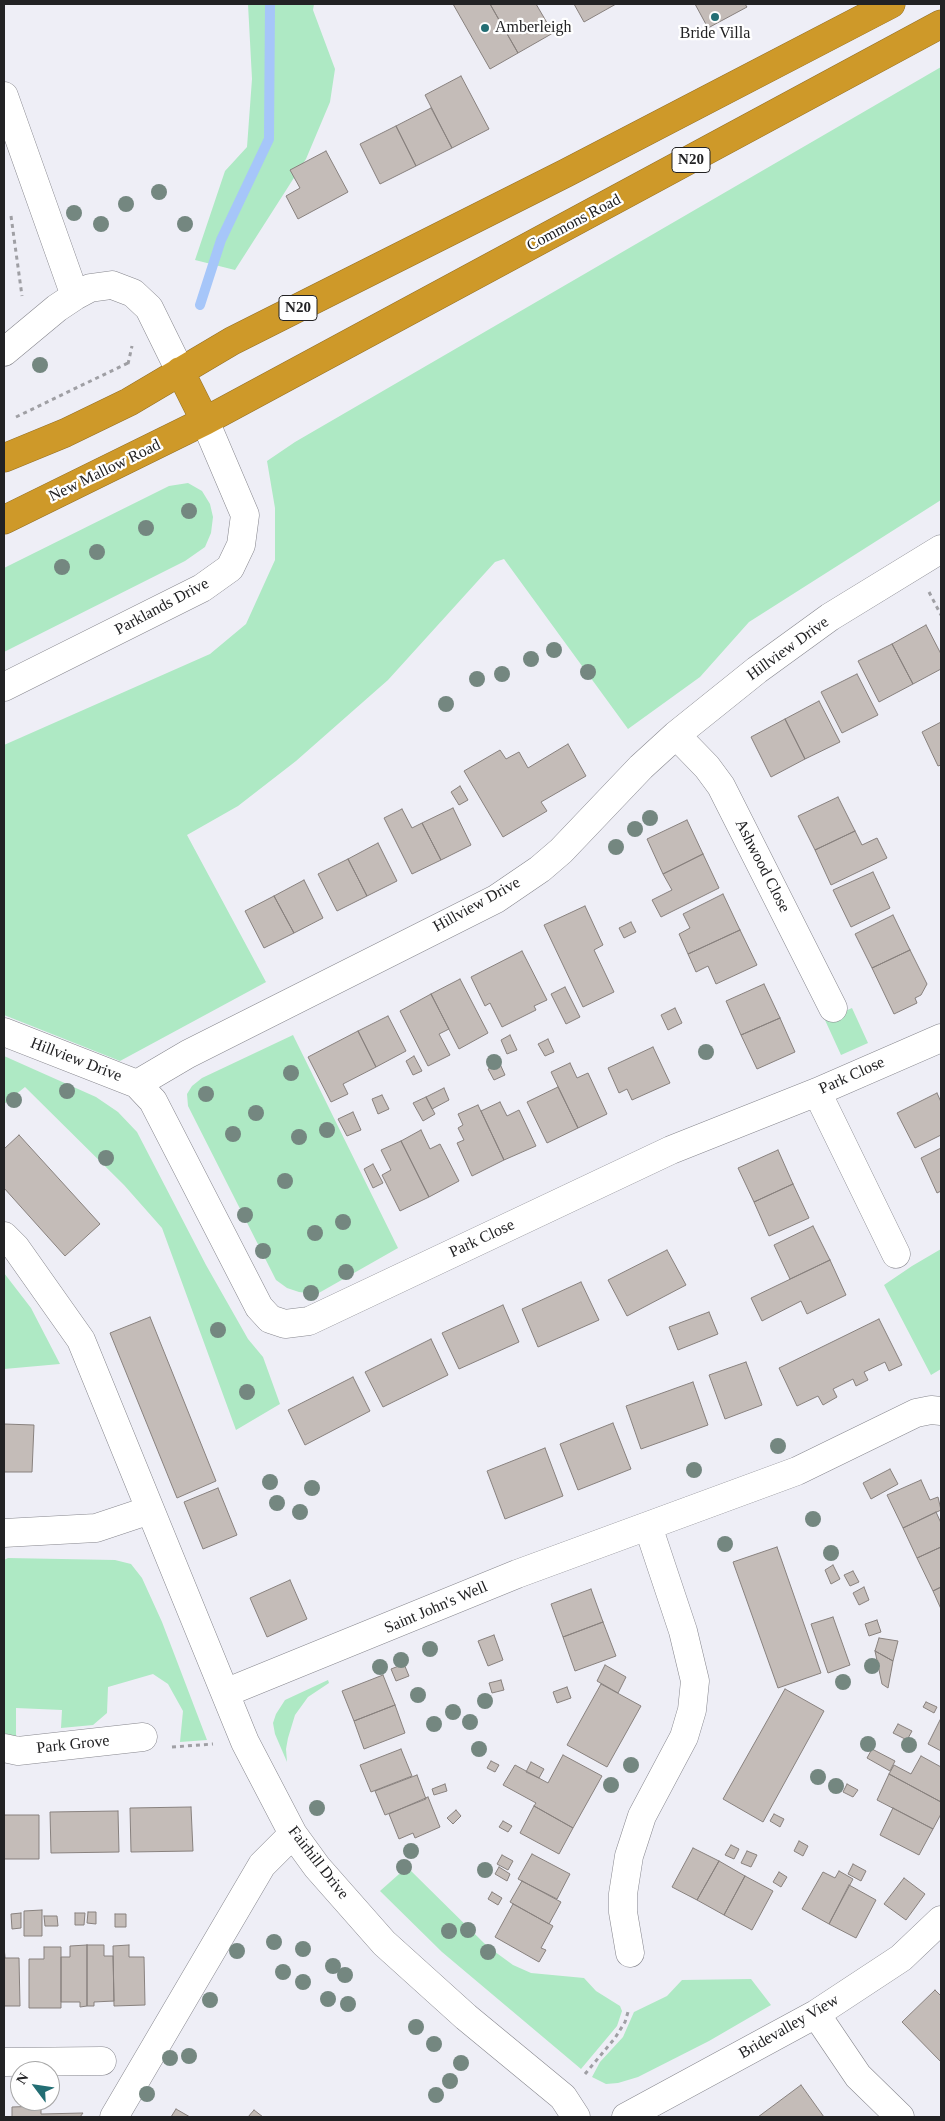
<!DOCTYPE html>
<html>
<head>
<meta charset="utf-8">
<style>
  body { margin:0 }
  #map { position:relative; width:945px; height:2121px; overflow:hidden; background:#eeeef6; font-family:Georgia,serif }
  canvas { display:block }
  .frame { position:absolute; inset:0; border:5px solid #222224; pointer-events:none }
  .north { position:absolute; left:10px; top:2061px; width:50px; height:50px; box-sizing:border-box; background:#fff; border:1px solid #a7a7a7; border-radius:50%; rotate:301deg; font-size:14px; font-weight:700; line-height:20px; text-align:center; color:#222224 }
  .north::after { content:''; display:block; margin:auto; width:18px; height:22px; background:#236e74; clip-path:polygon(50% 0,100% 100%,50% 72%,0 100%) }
</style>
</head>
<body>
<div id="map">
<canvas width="945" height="2121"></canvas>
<div class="frame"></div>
<div class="north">N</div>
</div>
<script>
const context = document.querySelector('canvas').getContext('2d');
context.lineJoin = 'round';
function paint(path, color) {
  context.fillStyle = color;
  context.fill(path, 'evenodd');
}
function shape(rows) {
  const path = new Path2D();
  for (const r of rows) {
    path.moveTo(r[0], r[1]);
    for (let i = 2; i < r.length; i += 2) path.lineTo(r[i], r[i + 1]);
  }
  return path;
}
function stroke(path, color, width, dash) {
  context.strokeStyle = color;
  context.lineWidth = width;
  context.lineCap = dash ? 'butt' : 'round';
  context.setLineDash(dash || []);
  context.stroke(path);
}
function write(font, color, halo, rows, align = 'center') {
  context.font = font + ' Georgia,serif';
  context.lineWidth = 4.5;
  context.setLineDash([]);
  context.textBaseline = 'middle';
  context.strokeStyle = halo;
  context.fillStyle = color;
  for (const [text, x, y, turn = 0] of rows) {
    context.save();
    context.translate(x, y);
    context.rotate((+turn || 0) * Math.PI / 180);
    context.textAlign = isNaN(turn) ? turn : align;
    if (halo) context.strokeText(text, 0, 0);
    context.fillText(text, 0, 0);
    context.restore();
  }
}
const green = shape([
  [248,4,314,4,313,10,335,69,330,102,306,159,235,270,195,260,225,171,247,147,252,79],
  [941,67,941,500,749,622,700,677,628,729,504,559,495,562,388,680,296,761,238,806,187,835,266,982,268,981,120,1061,4,1015,4,745,210,654,246,624,275,560,275,508,267,461,295,442],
  [188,483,202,491,210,504,213,517,211,533,205,547,185,561,4,652,4,568,169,486],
  [852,1008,868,1043,841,1055,825,1020],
  [293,1035,398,1248,317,1294,299,1292,287,1288,276,1280,188,1106,187,1094,192,1086,202,1078],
  [4,1056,96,1097,118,1112,137,1132,206,1265,248,1339,263,1357,280,1404,236,1430,162,1228,124,1185,25,1087,4,1104],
  [941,1249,941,1369,931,1375,884,1285,912,1266],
  [4,1273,31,1308,60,1364,4,1369],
  [8,1558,115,1560,131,1564,142,1578,162,1622,207,1740,180,1742,183,1711,168,1684,153,1674,108,1687,107,1713,93,1725,61,1728,62,1710,16,1708,16,1737,4,1733,4,1560],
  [328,1680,329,1683,308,1697,295,1715,288,1738,286,1749,287,1762,275,1734,273,1723,276,1714,285,1700],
  [407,1867,487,1946,513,1965,531,1973,584,1978,596,1991,620,2006,622,2011,617,2026,581,2069,442,1952,380,1891],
  [751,1979,771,2005,709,2041,638,2077,618,2083,606,2084,592,2077,600,2062,623,2037,634,2012,667,1996,682,1980]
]);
const stream = shape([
  [200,305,221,240,269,139,270,4]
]);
const building = shape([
  [453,4,490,4,518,53,490,69,453,4],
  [490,4,536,4,553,33,518,53,490,4],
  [574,4,616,4,584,22,574,4],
  [695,4,745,4,747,7,708,28,695,4],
  [461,76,489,129,452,148,425,95,461,76],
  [431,108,452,148,416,166,396,126,431,108],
  [396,126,416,166,380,184,360,144,396,126],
  [326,151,348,192,298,219,286,196,300,188,290,170,326,151],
  [926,625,941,654,941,669,913,684,892,644,926,625],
  [892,644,913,684,879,702,858,661,892,644],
  [857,674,878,715,842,733,821,692,857,674],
  [819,701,840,742,805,759,785,719,819,701],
  [785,719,805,759,771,777,751,737,785,719],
  [941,722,941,765,938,766,922,732,941,722],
  [568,744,586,776,541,802,547,811,503,837,464,771,500,750,506,759,519,752,528,768,568,744],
  [460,786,468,800,459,805,451,792,460,786],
  [838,797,855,831,815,850,798,816,838,797],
  [453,808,471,845,441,860,422,823,453,808],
  [402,809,412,828,422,823,441,860,412,874,384,818,402,809],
  [687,820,703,854,663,874,647,839,687,820],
  [855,831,862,845,877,838,887,858,831,885,815,850,855,831],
  [378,843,397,881,367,896,348,859,378,843],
  [703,854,719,888,661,917,652,900,672,890,663,874,703,854],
  [348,859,367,896,337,911,318,874,348,859],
  [873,872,890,908,851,927,833,890,873,872],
  [304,880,323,918,294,933,274,896,304,880],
  [723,894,740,930,688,954,679,934,690,928,683,914,723,894],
  [274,896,294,933,264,948,245,911,274,896],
  [585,906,603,945,594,950,614,992,583,1007,544,925,585,906],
  [893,915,910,950,872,968,855,934,893,915],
  [631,922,636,932,624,938,619,928,631,922],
  [740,930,757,965,716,984,708,966,696,972,688,954,740,930],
  [910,950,927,984,921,995,915,998,917,1003,894,1014,872,968,910,950],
  [522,951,547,1000,534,1006,536,1010,502,1027,490,1003,485,1006,471,977,522,951],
  [460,979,488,1033,459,1049,431,994,460,979],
  [764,984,780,1018,741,1035,726,1001,764,984],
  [565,987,580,1017,566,1024,551,994,565,987],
  [431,994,449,1029,439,1034,450,1055,428,1066,400,1011,431,994],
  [675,1008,682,1023,668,1030,661,1015,675,1008],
  [388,1016,406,1051,376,1067,358,1031,388,1016],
  [780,1018,795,1052,757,1069,741,1035,780,1018],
  [358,1031,376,1067,343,1084,348,1094,331,1102,308,1057,358,1031],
  [510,1035,517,1050,507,1054,501,1040,510,1035],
  [548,1039,554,1052,545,1056,538,1044,548,1039],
  [653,1047,670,1083,632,1100,627,1089,619,1093,608,1068,653,1047],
  [414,1056,422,1071,413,1075,406,1061,414,1056],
  [570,1063,577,1078,588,1073,607,1114,578,1128,551,1072,570,1063],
  [500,1064,505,1075,494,1080,488,1069,500,1064],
  [558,1087,578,1128,547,1143,527,1102,558,1087],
  [444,1088,449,1100,432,1109,426,1097,444,1088],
  [937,1093,941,1102,941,1135,915,1148,897,1113,937,1093],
  [382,1095,389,1109,378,1114,372,1099,382,1095],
  [426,1097,435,1114,423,1121,413,1103,426,1097],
  [500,1102,507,1116,519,1110,536,1146,504,1160,481,1111,500,1102],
  [478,1105,504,1160,472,1176,457,1143,464,1140,458,1128,463,1125,458,1114,478,1105],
  [353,1112,361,1130,347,1136,338,1119,353,1112],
  [421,1130,430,1149,440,1144,459,1181,429,1197,401,1141,421,1130],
  [19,1135,100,1224,65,1256,4,1188,4,1149,19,1135],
  [401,1141,429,1197,400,1211,382,1175,391,1170,381,1150,401,1141],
  [941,1148,941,1191,937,1193,921,1158,941,1148],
  [778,1150,793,1184,754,1202,738,1168,778,1150],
  [373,1164,383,1183,373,1188,364,1169,373,1164],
  [793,1184,809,1218,769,1236,754,1202,793,1184],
  [813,1226,830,1260,790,1279,774,1245,813,1226],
  [667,1250,686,1285,627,1316,608,1280,667,1250],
  [830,1260,846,1295,807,1314,801,1301,762,1321,751,1298,830,1260],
  [581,1282,599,1320,538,1347,522,1309,581,1282],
  [503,1305,519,1342,459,1369,442,1333,503,1305],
  [709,1312,718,1334,678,1350,669,1327,709,1312],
  [150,1317,216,1481,177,1498,110,1333,150,1317],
  [879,1319,902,1365,889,1371,885,1362,864,1372,868,1380,856,1386,853,1379,833,1389,837,1397,823,1405,818,1396,797,1406,779,1368,879,1319],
  [431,1339,448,1375,383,1407,365,1372,431,1339],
  [746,1362,762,1405,725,1419,709,1375,746,1362],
  [353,1377,370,1411,305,1445,288,1410,353,1377],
  [693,1382,708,1425,641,1449,626,1406,693,1382],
  [613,1423,631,1469,578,1490,560,1444,613,1423],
  [4,1424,34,1425,32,1472,4,1472,4,1424],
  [545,1448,563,1496,505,1519,487,1471,545,1448],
  [890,1469,898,1484,871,1499,863,1483,890,1469],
  [921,1480,930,1500,938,1497,941,1510,903,1528,887,1495,921,1480],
  [218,1488,237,1535,203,1549,184,1502,218,1488],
  [936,1512,941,1523,941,1547,917,1558,903,1528,936,1512],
  [777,1547,821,1673,778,1688,733,1562,777,1547],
  [941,1547,941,1587,933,1591,917,1558,941,1547],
  [833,1565,840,1579,831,1584,825,1570,833,1565],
  [853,1571,859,1582,850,1586,844,1575,853,1571],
  [290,1580,307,1619,267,1637,250,1598,290,1580],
  [864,1587,869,1600,859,1605,853,1593,864,1587],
  [941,1587,941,1609,933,1591,941,1587],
  [591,1589,603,1622,563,1637,551,1604,591,1589],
  [833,1617,850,1665,828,1673,811,1624,833,1617],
  [877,1620,881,1632,869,1636,865,1624,877,1620],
  [603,1622,616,1656,575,1671,563,1637,603,1622],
  [494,1635,503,1660,488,1666,478,1641,494,1635],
  [879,1638,898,1641,893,1661,875,1651,879,1638],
  [875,1651,893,1661,888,1688,882,1684,875,1651],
  [404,1664,409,1676,396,1681,391,1669,404,1664],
  [605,1665,626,1677,618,1693,597,1681,605,1665],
  [383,1675,395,1705,354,1721,342,1691,383,1675],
  [501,1680,504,1690,492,1693,489,1683,501,1680],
  [601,1684,641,1706,607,1767,567,1745,601,1684],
  [567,1687,571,1698,557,1703,553,1692,567,1687],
  [785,1689,824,1711,763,1822,723,1799,785,1689],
  [926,1702,937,1707,934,1713,923,1707,926,1702],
  [395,1705,405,1733,364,1749,354,1721,395,1705],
  [941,1718,941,1751,928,1744,941,1718],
  [898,1724,912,1731,907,1740,893,1733,898,1724],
  [401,1749,412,1776,371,1792,360,1765,401,1749],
  [872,1749,895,1761,890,1771,867,1758,872,1749],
  [563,1755,602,1776,573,1828,534,1806,536,1803,503,1785,515,1765,548,1783,563,1755],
  [921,1756,941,1767,941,1802,889,1774,894,1765,911,1774,921,1756],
  [491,1761,499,1765,495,1772,487,1768,491,1761],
  [531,1762,544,1769,539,1778,526,1772,531,1762],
  [889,1774,941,1802,941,1814,933,1829,877,1800,889,1774],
  [417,1775,426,1799,385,1815,375,1791,417,1775],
  [445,1784,447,1791,434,1795,432,1789,445,1784],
  [847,1784,858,1790,853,1797,843,1792,847,1784],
  [428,1797,440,1827,415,1838,413,1833,399,1839,389,1814,428,1797],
  [534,1806,573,1828,559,1854,520,1833,534,1806],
  [191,1807,193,1851,131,1852,130,1808,191,1807],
  [893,1808,933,1829,919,1855,880,1835,893,1808],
  [456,1810,461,1816,453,1824,447,1818,456,1810],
  [118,1811,119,1852,51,1853,50,1812,118,1811],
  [774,1814,784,1819,780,1827,770,1821,774,1814],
  [4,1815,39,1815,39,1859,4,1859,4,1815],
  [503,1821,512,1826,508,1832,499,1827,503,1821],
  [799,1841,808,1846,803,1856,794,1851,799,1841],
  [731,1845,739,1849,734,1859,725,1855,731,1845],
  [693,1848,719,1861,697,1900,672,1887,693,1848],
  [747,1851,757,1855,751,1867,741,1863,747,1851],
  [532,1854,570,1874,557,1899,518,1879,532,1854],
  [502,1855,513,1861,508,1870,497,1864,502,1855],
  [719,1861,745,1876,724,1915,697,1900,719,1861],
  [853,1864,866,1871,861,1881,848,1874,853,1864],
  [499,1867,510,1874,507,1881,495,1874,499,1867],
  [839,1871,853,1879,829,1924,802,1909,823,1872,835,1878,839,1871],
  [779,1872,787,1877,781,1887,773,1882,779,1872],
  [745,1876,773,1891,752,1930,724,1915,745,1876],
  [904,1878,925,1894,906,1920,884,1904,904,1878],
  [522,1881,561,1902,549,1924,510,1902,522,1881],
  [849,1885,876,1900,856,1938,829,1924,849,1885],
  [492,1892,502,1898,498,1905,488,1899,492,1892],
  [513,1904,553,1926,541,1948,546,1950,539,1962,495,1937,513,1904],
  [42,1910,42,1936,24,1936,24,1911,42,1910],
  [88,1912,96,1912,96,1924,87,1923,88,1912],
  [21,1913,21,1928,12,1929,11,1914,21,1913],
  [75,1913,85,1913,84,1925,75,1925,75,1913],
  [115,1914,126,1914,126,1927,115,1927,115,1914],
  [44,1916,57,1916,58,1926,45,1926,44,1916],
  [87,1945,87,2006,80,2007,80,2002,61,2002,61,1957,70,1957,70,1946,87,1945],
  [87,1945,104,1945,104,1956,113,1956,114,2001,94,2002,94,2006,87,2006,87,1945],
  [129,1945,129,1957,144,1957,145,2005,114,2006,113,1946,129,1945],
  [4,1946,5,1958,19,1958,20,2006,4,2006,4,1946],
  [44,1947,61,1947,61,2008,29,2008,29,1959,44,1959,44,1947],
  [935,1990,941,1996,941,2062,902,2022,935,1990],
  [801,2085,824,2117,758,2117,801,2085],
  [41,2106,41,2114,83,2113,80,2117,12,2117,12,2107,41,2106],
  [176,2109,190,2117,171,2117,176,2109],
  [254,2110,263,2117,248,2117,254,2110]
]);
const path = shape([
  [11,216,22,296],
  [128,364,132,346],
  [16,417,130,362],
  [929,592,941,615],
  [172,1747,213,1744],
  [585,2074,615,2038,625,2022,628,2012]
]);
const minor = shape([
  [4,96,75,296],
  [4,352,57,308,75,296,90,288,112,285,133,293,149,308,180,371],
  [4,687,202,588,230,568,241,545,245,515,205,421],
  [676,735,707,767,721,786,833,1008],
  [4,1032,137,1084,188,1054,496,899,540,869,561,851,641,767,676,735,757,670,830,617,941,549],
  [137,1084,153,1101,259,1307,270,1319,285,1324,309,1321,671,1150,817,1092,941,1038],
  [817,1092,896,1254],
  [4,1236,16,1248,81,1340,245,1742,293,1834,317,1867,384,1943,466,2017,563,2097,576,2117],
  [4,1533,96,1528,150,1510],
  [225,1693,517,1574,797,1471,916,1413,931,1410,941,1411],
  [4,1748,18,1751,143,1737],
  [630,1953,623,1912,623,1894,629,1856,642,1816,684,1737,692,1710,695,1681,683,1631,648,1526],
  [816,2014,858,2076,900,2117],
  [4,2062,102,2061],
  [114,2117,262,1865,293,1834],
  [626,2117,816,2014,901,1958,941,1920]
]);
const highway = shape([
  [180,371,205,421],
  [4,458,65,433,129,402,232,341,566,173,891,4],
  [4,520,205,421,941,24]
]);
const trees = [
  [159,192],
  [126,204],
  [74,213],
  [101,224],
  [185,224],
  [40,365],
  [189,511],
  [146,528],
  [97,552],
  [62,567],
  [554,650],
  [531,659],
  [588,672],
  [502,674],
  [477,679],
  [446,704],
  [650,818],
  [635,829],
  [616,847],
  [706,1052],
  [494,1062],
  [291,1073],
  [67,1091],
  [206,1094],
  [14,1100],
  [256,1113],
  [327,1130],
  [233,1134],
  [299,1137],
  [106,1158],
  [285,1181],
  [245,1215],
  [343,1222],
  [315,1233],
  [263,1251],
  [346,1272],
  [311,1293],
  [218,1330],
  [247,1392],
  [778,1446],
  [694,1470],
  [270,1482],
  [312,1488],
  [277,1503],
  [300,1512],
  [813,1519],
  [725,1544],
  [831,1553],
  [430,1649],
  [401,1660],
  [872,1666],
  [380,1667],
  [843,1682],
  [418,1695],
  [485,1701],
  [453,1712],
  [470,1722],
  [434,1724],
  [868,1744],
  [909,1745],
  [479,1749],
  [631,1765],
  [818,1777],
  [611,1785],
  [836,1786],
  [317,1808],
  [411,1851],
  [404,1867],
  [485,1870],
  [468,1930],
  [449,1931],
  [274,1942],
  [303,1949],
  [237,1951],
  [488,1952],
  [333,1966],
  [283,1972],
  [345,1975],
  [303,1982],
  [328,1999],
  [210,2000],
  [348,2004],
  [416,2027],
  [434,2044],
  [189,2056],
  [170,2058],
  [461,2063],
  [450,2081],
  [147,2094],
  [436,2095]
];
const markers = [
  [715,17,5,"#236e74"],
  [485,28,5,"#236e74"]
];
const shields = [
  [691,160,38],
  [298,308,38]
];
const shieldNames = [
  ["N20",691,160],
  ["N20",298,308]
];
const poiNames = [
  ["Amberleigh",495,28],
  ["Bride Villa",715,34,"center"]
];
const streetNames = [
  ["Commons Road",574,223,-28],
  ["New Mallow Road",105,471,-26],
  ["Parklands Drive",162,607,-28],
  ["Hillview Drive",788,649,-36],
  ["Ashwood Close",762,866,63],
  ["Hillview Drive",477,905,-29],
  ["Hillview Drive",76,1060,21],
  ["Park Close",852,1076,-24],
  ["Park Close",482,1239,-25],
  ["Saint John's Well",436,1608,-23],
  ["Park Grove",73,1745,-6],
  ["Fairhill Drive",318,1863,52],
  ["Bridevalley View",789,2027,-30]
];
paint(green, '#aee9c4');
stroke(stream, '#a6c6f9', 10);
paint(building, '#c4bcb8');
stroke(building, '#88817e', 1);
stroke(minor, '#86868d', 29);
stroke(highway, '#926f27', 29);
stroke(path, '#9f9fa4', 3, [4, 4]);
stroke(minor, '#fff', 28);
stroke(highway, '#ce9929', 28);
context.fillStyle = '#748780';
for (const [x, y] of trees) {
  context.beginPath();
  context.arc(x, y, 8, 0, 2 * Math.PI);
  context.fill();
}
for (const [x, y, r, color] of markers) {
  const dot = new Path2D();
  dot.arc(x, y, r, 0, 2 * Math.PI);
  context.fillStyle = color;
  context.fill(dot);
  stroke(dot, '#fff', 2);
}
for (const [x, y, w] of shields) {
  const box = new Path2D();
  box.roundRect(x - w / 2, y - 12.5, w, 25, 4);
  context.fillStyle = '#fff';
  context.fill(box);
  stroke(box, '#222224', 1);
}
write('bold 15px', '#222224', null, shieldNames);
write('16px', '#222224', '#fff', poiNames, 'left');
write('16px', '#222224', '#fff', streetNames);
</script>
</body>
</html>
